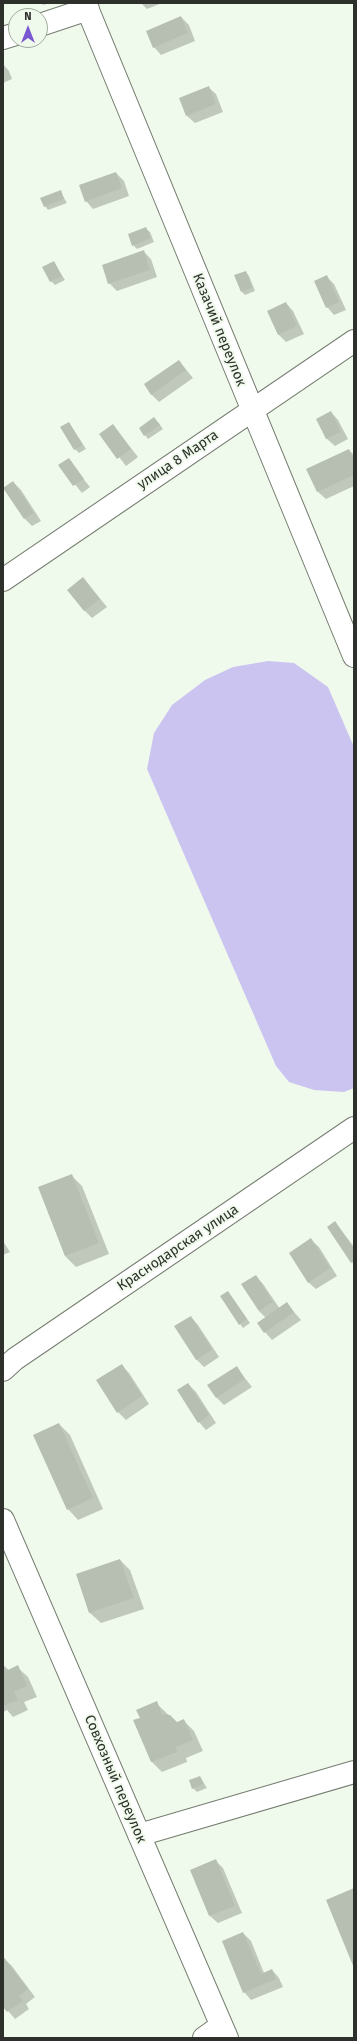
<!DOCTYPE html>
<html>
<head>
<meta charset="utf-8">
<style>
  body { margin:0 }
  #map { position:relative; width:357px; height:2041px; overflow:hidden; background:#f0faec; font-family:"Fira Sans",sans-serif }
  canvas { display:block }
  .frame { position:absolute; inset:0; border:4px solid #2d302b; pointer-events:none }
  .north { position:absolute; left:8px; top:8px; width:40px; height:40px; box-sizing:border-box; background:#f0faec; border:1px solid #a2a99f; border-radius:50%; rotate:0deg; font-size:11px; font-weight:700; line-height:16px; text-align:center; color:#2d302b }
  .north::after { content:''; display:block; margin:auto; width:14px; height:18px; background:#7958d2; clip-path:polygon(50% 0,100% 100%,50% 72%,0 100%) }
</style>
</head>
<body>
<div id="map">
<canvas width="357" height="2041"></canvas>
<div class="frame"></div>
<div class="north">N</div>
</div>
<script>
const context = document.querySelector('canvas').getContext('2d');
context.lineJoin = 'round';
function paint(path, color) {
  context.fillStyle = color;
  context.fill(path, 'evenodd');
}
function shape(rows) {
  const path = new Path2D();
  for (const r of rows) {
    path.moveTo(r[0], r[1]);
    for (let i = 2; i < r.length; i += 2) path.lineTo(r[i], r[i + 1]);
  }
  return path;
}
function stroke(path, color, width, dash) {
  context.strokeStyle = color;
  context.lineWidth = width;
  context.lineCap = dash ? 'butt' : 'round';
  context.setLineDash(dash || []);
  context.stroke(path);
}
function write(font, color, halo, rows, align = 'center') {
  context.font = font + ' "Fira Sans",sans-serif';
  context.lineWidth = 4;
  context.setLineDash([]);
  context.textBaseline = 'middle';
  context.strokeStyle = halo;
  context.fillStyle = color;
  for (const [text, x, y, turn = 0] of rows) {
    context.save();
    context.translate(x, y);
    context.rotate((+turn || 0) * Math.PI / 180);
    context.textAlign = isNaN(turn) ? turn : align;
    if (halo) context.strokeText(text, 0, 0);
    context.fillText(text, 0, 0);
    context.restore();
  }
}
const green = shape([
  [268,661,294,663,328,687,354,747,354,1088,344,1092,314,1090,289,1082,276,1066,147,769,154,733,172,705,205,680,233,667]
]);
const shadow = shape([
  [41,3,50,3,43,5],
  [141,3,162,3,147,9],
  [181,17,189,25,195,41,161,55,154,47],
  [3,64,9,71,12,79,3,83],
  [208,87,216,94,223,112,195,123,187,116,180,98],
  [116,173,124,181,129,196,93,209,86,201],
  [60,191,67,203,48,210,45,206],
  [146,229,150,232,154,242,137,249,133,245],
  [144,252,151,259,157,277,117,291,109,283],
  [53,262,65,280,55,285,51,281],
  [246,272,249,276,255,291,245,295,242,292],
  [326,276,334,284,346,310,334,315,327,307],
  [286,303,293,311,304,334,286,342,279,335,268,312],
  [179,361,193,378,159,402,151,394],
  [331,412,338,420,348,439,335,446,327,439,317,419],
  [158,422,163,429,148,439,145,435],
  [69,423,86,449,79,453,75,449],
  [113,425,138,457,126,466,101,434],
  [349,450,354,455,354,486,326,499,318,492,307,469],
  [68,460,90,487,82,493,60,466],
  [13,482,21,490,41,521,32,526,25,519,4,488],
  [83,578,107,607,92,618,84,610],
  [71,1175,82,1186,109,1254,76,1267,65,1256,39,1188],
  [335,1222,354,1247,354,1265,352,1262],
  [311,1240,319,1247,337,1276,316,1289,308,1282],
  [3,1241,10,1252,3,1255],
  [256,1276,263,1284,280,1309,287,1304,301,1320,272,1340,265,1332,266,1318,259,1311,242,1285],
  [231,1296,250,1323,243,1328,240,1324],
  [191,1317,198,1325,219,1357,204,1367,196,1359],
  [121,1365,129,1373,149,1404,126,1420,118,1412],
  [237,1368,252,1387,224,1405,216,1397],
  [188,1384,196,1392,216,1423,206,1430,199,1422],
  [59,1424,70,1435,103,1509,78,1520,68,1509],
  [120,1560,130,1570,144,1609,101,1623,90,1613,77,1575],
  [3,1665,9,1670,17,1667,28,1677,37,1697,24,1702,28,1710,13,1717,7,1710,3,1712],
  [156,1703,177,1723,184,1721,194,1731,203,1751,186,1758,187,1762,162,1772,152,1762,141,1718],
  [200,1777,207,1788,197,1792,193,1788],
  [215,1860,223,1868,242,1913,218,1923,210,1916],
  [243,1933,251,1941,264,1973,272,1970,279,1978,283,1987,251,2000,244,1992],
  [3,1958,11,1965,35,1997,26,2004,29,2009,15,2019,3,2005]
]);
const building = shape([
  [181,16,188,33,153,48,146,31],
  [209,86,216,104,186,116,179,98],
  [116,172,122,188,85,202,79,185],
  [61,190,64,199,44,207,40,198],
  [146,227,151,238,132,246,128,234],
  [144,250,150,270,108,284,102,265],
  [54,261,62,276,50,282,42,267],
  [246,271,252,288,241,292,234,275],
  [327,275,339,302,326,308,314,281],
  [286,302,297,326,278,335,267,311],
  [179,360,186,370,151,395,144,384],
  [331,411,341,432,326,439,316,419],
  [154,417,160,425,144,436,139,428],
  [69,422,83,445,74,450,60,427],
  [113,424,131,449,117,459,99,434],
  [349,449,354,460,354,475,317,492,306,469],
  [69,458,84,479,73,486,58,465],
  [13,481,34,513,24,519,3,488],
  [83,577,100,599,84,611,67,590],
  [72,1174,99,1243,65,1256,38,1187],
  [335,1221,354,1249,354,1261,351,1263,327,1227],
  [311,1238,330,1268,308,1283,289,1253],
  [256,1275,273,1302,259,1311,241,1284],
  [228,1291,247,1319,239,1325,220,1296],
  [287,1302,294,1312,264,1333,257,1323],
  [191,1316,212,1350,196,1360,174,1326],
  [122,1364,142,1396,117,1413,96,1380],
  [237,1366,245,1379,216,1398,207,1385],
  [188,1383,209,1415,198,1423,177,1390],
  [59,1423,93,1498,67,1510,33,1435],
  [120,1559,134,1598,89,1613,76,1574],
  [3,1664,6,1671,18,1665,27,1686,14,1692,18,1700,3,1706],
  [157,1701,162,1714,170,1715,177,1722,184,1719,193,1740,176,1747,177,1752,151,1762,133,1720,140,1718,136,1710],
  [200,1776,204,1784,192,1789,189,1780],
  [216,1859,235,1906,209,1916,190,1870],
  [354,1888,354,1968,326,1900],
  [243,1932,261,1974,272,1969,276,1979,243,1993,222,1941],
  [3,1956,28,1989,19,1996,23,2001,7,2012,3,2007]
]);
const minor = shape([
  [85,3,354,656],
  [40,25,88,9],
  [3,38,16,34],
  [3,580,354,341],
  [3,1370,15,1359,354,1128],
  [3,1520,227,2038],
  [139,1835,354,1772],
  [204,2038,221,2026]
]);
const streetNames = [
  ["Казачий переулок",219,330,68],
  ["улица 8 Марта",178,460,-34],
  ["Краснодарская улица",178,1248,-34],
  ["Совхозный переулок",115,1779,67]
];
paint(green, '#cbc4f1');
paint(shadow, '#0003');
paint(building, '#b6bfb2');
stroke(minor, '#757d71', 24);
stroke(minor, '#fff', 22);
write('14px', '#2d302b', '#f0faec', streetNames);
</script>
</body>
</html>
